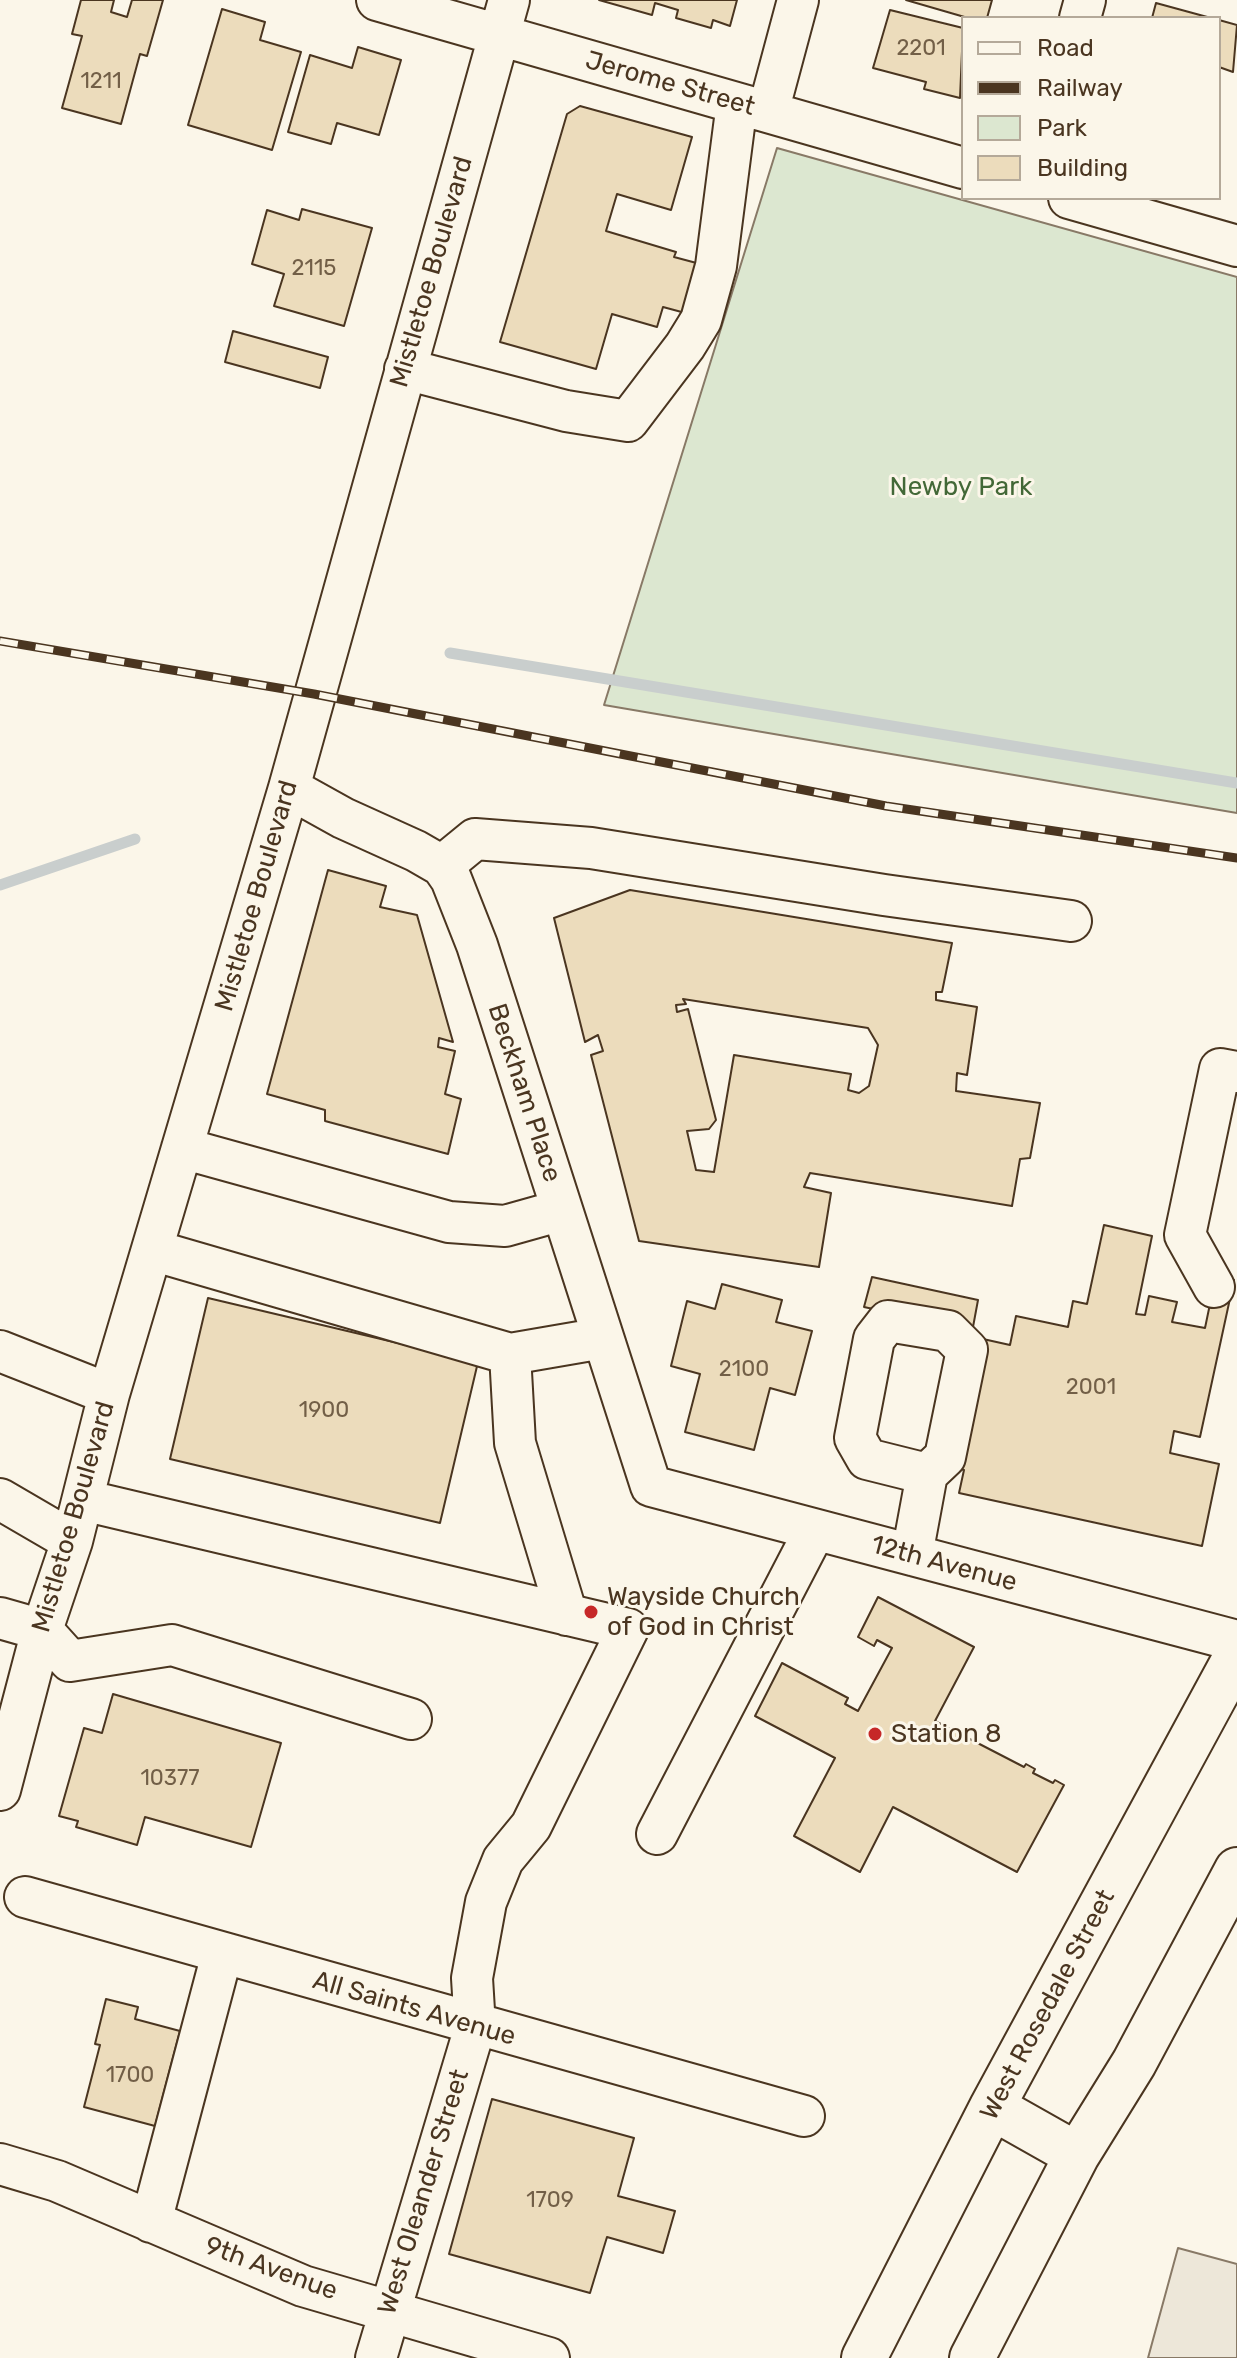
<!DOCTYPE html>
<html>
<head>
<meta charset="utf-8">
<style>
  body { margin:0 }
  #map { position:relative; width:1237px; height:2358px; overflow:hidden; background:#fbf6e9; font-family:Rubik,sans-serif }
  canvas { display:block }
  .legend { position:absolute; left:961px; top:16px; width:260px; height:184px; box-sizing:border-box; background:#fbf6e9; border:2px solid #b4a999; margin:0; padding:10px 14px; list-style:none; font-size:24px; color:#4a3520 }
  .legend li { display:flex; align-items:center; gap:16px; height:40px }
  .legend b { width:40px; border:2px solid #b4a999 }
</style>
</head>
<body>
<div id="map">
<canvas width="1237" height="2358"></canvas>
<ul class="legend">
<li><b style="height:10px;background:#fbf6e9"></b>Road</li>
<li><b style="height:10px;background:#4a3520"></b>Railway</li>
<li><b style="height:22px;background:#dce7d0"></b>Park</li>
<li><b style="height:22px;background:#ecdcbc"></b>Building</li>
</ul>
</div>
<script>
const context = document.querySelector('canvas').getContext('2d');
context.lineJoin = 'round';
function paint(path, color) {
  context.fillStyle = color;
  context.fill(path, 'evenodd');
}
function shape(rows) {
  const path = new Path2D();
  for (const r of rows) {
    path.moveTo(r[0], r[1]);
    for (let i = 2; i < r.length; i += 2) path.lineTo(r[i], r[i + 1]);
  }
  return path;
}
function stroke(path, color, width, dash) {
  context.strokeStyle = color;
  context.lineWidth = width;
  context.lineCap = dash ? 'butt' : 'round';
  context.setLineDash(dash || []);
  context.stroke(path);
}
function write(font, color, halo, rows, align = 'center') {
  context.font = font + ' Rubik,sans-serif';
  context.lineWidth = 6;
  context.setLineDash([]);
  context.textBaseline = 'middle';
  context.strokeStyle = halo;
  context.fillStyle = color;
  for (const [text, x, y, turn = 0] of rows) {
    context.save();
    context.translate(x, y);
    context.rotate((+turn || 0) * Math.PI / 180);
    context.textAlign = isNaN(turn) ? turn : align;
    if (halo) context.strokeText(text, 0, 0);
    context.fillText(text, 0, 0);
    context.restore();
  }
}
const green = shape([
  [777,148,1237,277,1237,813,604,705,777,148]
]);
const parking = shape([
  [1178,2248,1237,2264,1237,2358,1148,2358,1178,2248]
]);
const stream = shape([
  [450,653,1237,783],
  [0,885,135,839]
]);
const building = shape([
  [81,0,114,0,111,12,127,17,132,0,163,0,147,56,140,54,121,124,62,108,82,36,72,34,81,0],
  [599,0,737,0,730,26,713,20,711,28,676,18,678,10,655,3,652,15,599,0],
  [906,0,992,0,987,18,968,18,906,0],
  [1156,3,1211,18,1152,18,1156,3],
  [222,9,265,22,260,40,301,52,272,150,188,125,222,9],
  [890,10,963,28,960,98,924,89,926,82,873,68,890,10],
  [1219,20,1237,25,1233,72,1219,67,1219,20],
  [358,47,401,60,379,135,337,123,331,144,288,132,310,55,352,68,358,47],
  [580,106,692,137,671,210,617,194,606,231,676,252,674,257,704,265,689,314,663,307,657,327,612,314,596,369,500,342,567,114,580,106],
  [302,209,372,228,344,326,274,306,284,274,252,264,267,210,299,220,302,209],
  [233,331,328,357,320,388,225,362,233,331],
  [328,870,386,886,380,907,417,915,453,1042,439,1038,438,1047,455,1051,445,1094,461,1099,448,1154,325,1121,325,1110,267,1094,328,870],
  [630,890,952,943,942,992,936,992,936,1000,977,1007,967,1075,957,1073,956,1091,1040,1103,1030,1158,1020,1159,1012,1206,810,1173,804,1187,831,1193,819,1267,639,1241,591,1055,603,1051,598,1035,585,1042,554,918,630,890],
  [683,999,868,1028,878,1045,869,1086,859,1093,848,1090,851,1074,734,1055,714,1172,696,1170,687,1131,709,1129,716,1120,688,1009,677,1012,676,1005,686,1004,683,999],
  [1104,1225,1152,1236,1136,1314,1145,1315,1149,1296,1177,1302,1172,1322,1205,1328,1216,1275,1234,1280,1200,1437,1174,1431,1170,1453,1219,1464,1202,1546,959,1493,964,1470,955,1468,983,1339,1010,1345,1016,1316,1068,1327,1073,1301,1087,1304,1104,1225],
  [872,1277,978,1300,973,1327,966,1325,966,1329,864,1307,872,1277],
  [722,1284,782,1300,776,1322,812,1331,795,1395,770,1388,754,1450,685,1432,700,1374,671,1366,687,1301,715,1309,722,1284],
  [208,1298,478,1362,440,1523,170,1459,208,1298],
  [878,1597,974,1647,935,1721,1024,1767,1026,1764,1035,1769,1033,1773,1053,1783,1055,1780,1064,1785,1017,1872,893,1807,860,1872,794,1836,835,1758,755,1716,782,1663,848,1698,845,1704,858,1711,892,1648,877,1640,874,1646,858,1637,878,1597],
  [113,1694,281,1743,251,1847,145,1817,137,1845,76,1827,78,1821,59,1816,84,1728,102,1733,113,1694],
  [106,1999,138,2007,135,2019,180,2031,155,2126,84,2107,100,2045,95,2044,106,1999],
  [492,2099,634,2138,618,2196,675,2211,663,2253,607,2237,590,2293,449,2254,492,2099]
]);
const minor = shape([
  [377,0,963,168],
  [1080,18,1085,0],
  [768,112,798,0],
  [1069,198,1237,246],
  [405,369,566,411,628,421,685,346,701,320,716,266,737,103],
  [289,788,343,818,416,851,442,866,451,879,477,945,651,1486,1237,1641],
  [442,866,475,839,591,848,884,895,1071,921],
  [182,1148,449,1222,505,1226,562,1210],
  [152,1250,510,1354,603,1338],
  [1214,1287,1185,1235,1220,1069,1237,1072],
  [0,1351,109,1394],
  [510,1354,515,1443,567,1615],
  [0,1499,72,1541],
  [83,1500,628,1629,531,1826,503,1860,486,1902,472,1978,475,2027,376,2358],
  [912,1555,927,1474,945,1457,967,1350,948,1331,888,1321,874,1339,855,1438,867,1459,927,1474],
  [0,1618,42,1630,70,1661,172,1645,411,1719],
  [0,1790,42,1630,72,1541,109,1394,289,788,509,0],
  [657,1834,815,1530],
  [25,1897,804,2116],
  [0,2164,57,2181,303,2286,549,2358],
  [151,2222,222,1954]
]);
const major = shape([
  [992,2107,1077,2155],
  [864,2358,992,2107,1237,1655],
  [972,2358,1077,2155,1134,2063,1237,1870]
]);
const rail = shape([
  [0,641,314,694,886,806,1237,858]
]);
const markers = [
  [591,1612,8,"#c62828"],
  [875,1734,8,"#c62828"]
];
const numberNames = [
  ["2201",921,49],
  ["1211",101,82],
  ["2115",314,269],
  ["2100",744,1370],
  ["2001",1091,1388],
  ["1900",324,1411],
  ["10377",170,1779],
  ["1700",130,2076],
  ["1709",550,2201]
];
const streetNames = [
  ["Jerome Street",670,84,16],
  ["Mistletoe Boulevard",432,272,-74],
  ["Mistletoe Boulevard",257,896,-74],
  ["Beckham Place",524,1093,72],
  ["Mistletoe Boulevard",74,1517,-74],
  ["12th Avenue",944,1564,15],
  ["West Rosedale Street",1048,2005,-62],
  ["All Saints Avenue",414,2009,16],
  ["West Oleander Street",424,2192,-73],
  ["9th Avenue",271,2269,20]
];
const parkNames = [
  ["Newby Park",961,487]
];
const poiNames = [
  ["Wayside Church",607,1597],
  ["of God in Christ",607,1627],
  ["Station 8",891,1734]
];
paint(green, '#dce7d0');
stroke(green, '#887966', 2);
paint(parking, '#ede7d9');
stroke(parking, '#887966', 2);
stroke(stream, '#c9cecd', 11);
paint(building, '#ecdcbc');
stroke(building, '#4a3520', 2);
stroke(minor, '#4a3520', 44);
stroke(major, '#4a3520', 48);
stroke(minor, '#fbf6e9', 40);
stroke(major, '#fbf6e9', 44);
stroke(rail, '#4a3520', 9);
stroke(rail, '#fbf6e9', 6, [18]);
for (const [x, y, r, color] of markers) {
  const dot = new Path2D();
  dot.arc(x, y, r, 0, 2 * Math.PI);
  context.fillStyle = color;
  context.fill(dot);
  stroke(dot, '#fbf6e9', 3);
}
write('22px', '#725f47', null, numberNames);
write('26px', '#4a3520', '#fbf6e9', streetNames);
write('26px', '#436837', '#fbf6e9', parkNames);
write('26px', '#4a3520', '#fbf6e9', poiNames, 'left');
</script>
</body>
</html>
